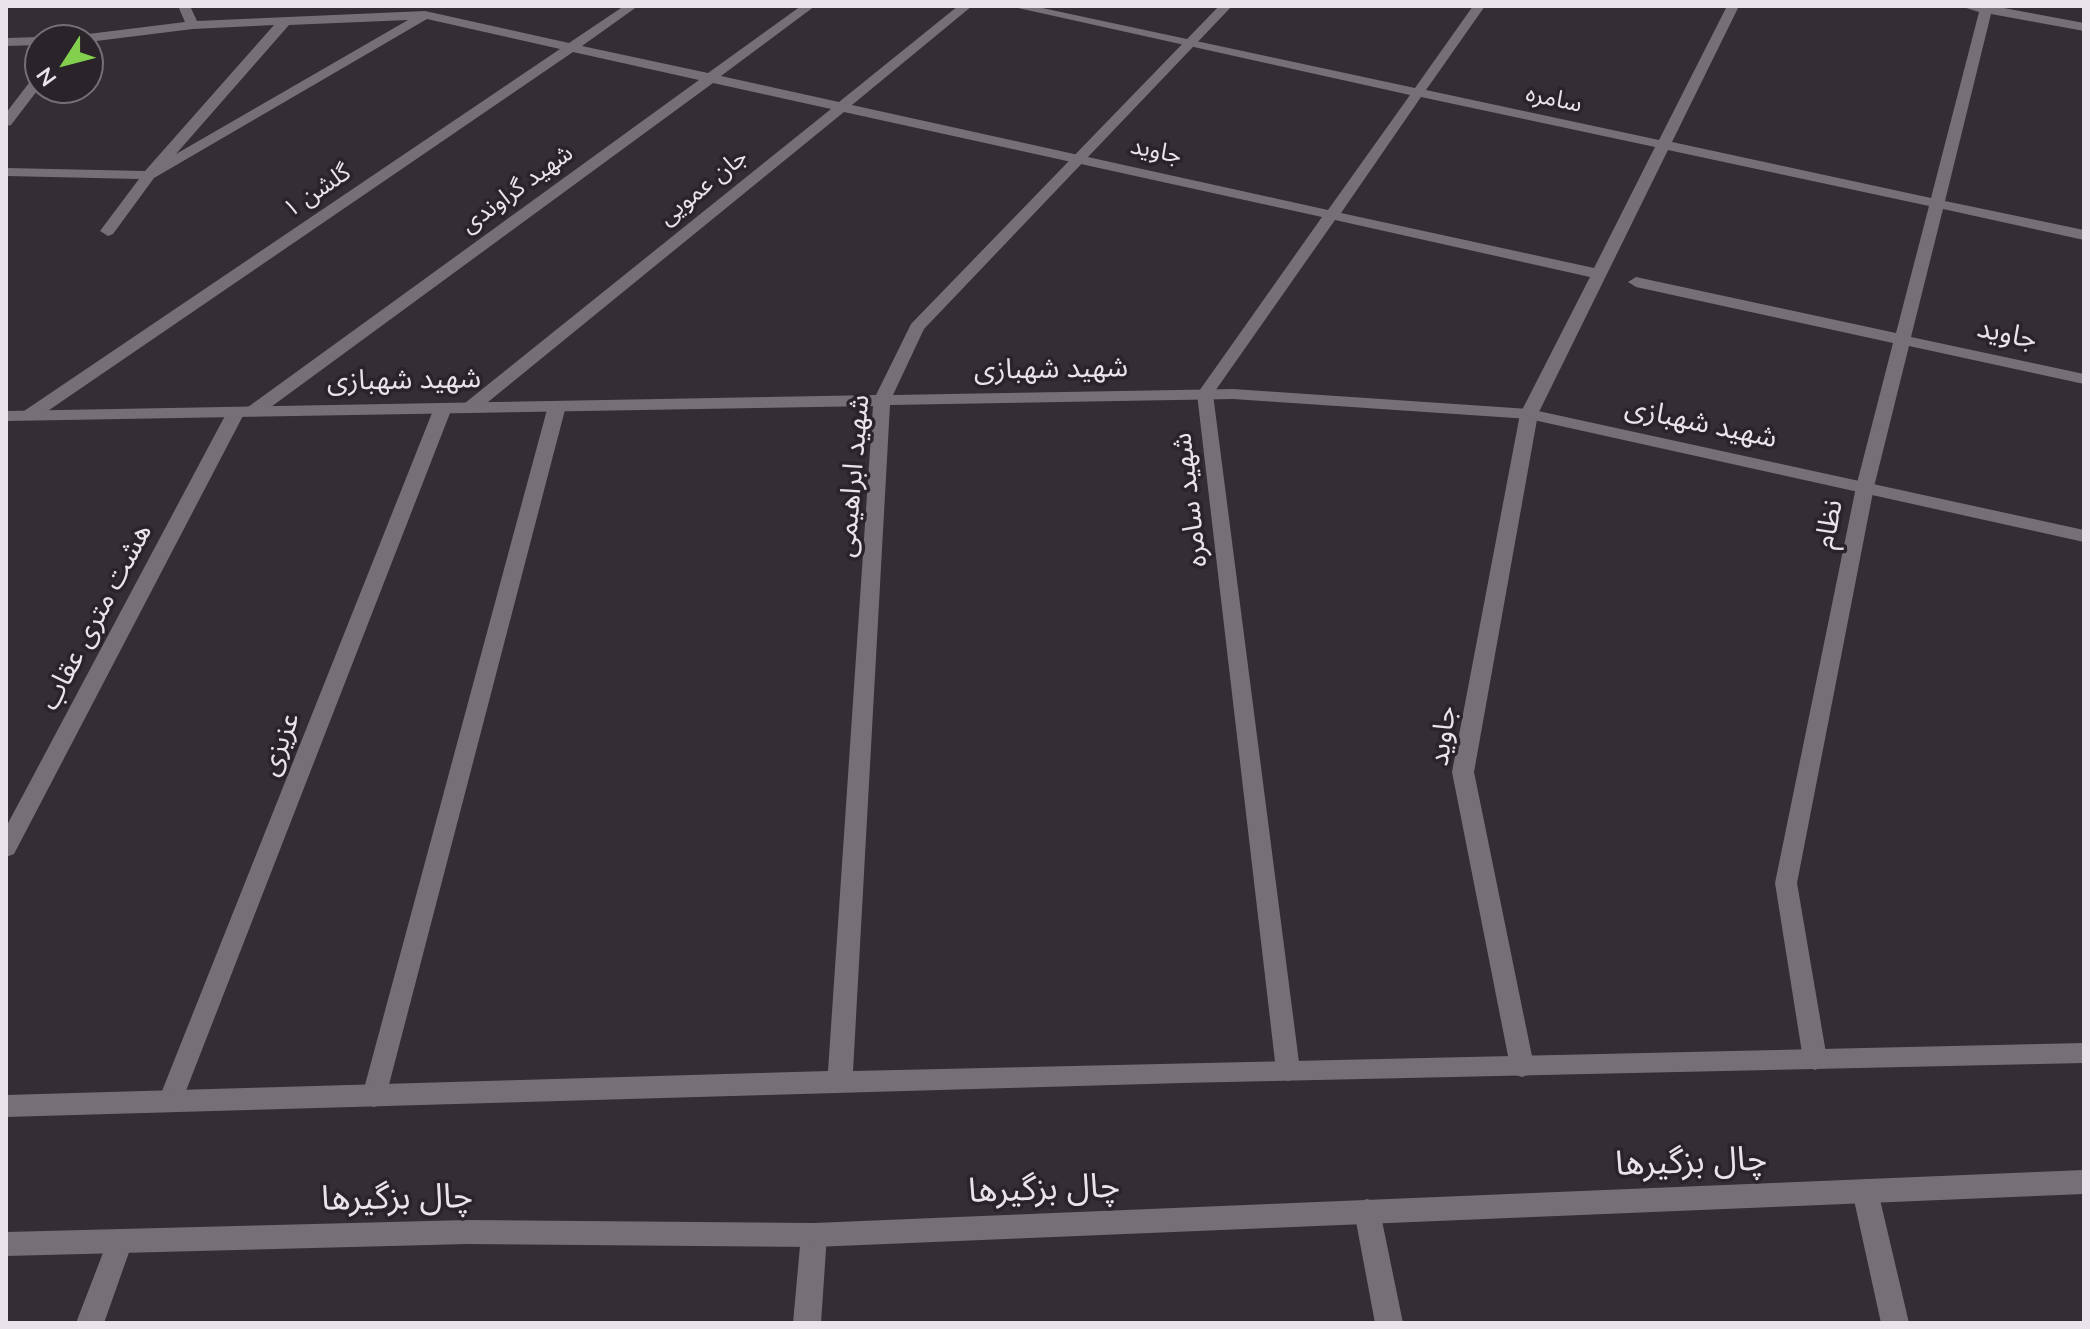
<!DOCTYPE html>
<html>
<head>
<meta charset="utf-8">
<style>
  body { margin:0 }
  #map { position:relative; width:2090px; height:1329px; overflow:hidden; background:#342d34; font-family:Mulish,sans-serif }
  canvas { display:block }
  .frame { position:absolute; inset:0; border:8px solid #e9e4e9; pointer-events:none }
  .north { position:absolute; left:24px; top:24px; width:80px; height:80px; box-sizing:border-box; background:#2a232a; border:2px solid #767076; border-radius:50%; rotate:234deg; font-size:22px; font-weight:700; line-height:32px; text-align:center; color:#e9e4e9 }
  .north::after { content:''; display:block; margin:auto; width:28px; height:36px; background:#83d04e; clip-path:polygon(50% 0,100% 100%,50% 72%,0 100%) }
</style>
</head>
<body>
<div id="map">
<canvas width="2090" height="1329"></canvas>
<div class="frame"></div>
<div class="north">N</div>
</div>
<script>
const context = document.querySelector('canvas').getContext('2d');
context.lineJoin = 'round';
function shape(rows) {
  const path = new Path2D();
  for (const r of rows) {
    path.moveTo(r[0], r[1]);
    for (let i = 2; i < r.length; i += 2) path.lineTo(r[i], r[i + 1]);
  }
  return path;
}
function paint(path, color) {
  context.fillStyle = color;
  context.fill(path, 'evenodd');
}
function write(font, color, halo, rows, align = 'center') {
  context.font = font + ' Mulish,"Noto Sans Arabic",sans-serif';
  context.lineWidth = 7;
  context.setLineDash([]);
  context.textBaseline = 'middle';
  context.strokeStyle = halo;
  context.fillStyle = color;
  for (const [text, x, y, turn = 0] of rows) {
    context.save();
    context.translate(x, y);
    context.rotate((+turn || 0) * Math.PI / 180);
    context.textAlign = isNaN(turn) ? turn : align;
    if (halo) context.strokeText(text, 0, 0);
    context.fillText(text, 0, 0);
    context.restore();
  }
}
const street = shape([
  [178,6,190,6,197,21,425,11,569,43,624,6,638,6,582,46,708,73,801,6,815,6,721,76,839,102,958,6,972,6,852,105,1328,210,1410,95,1009,6,1033,6,1415,88,1473,6,1485,6,1426,90,1659,140,1727,6,1739,6,1672,142,1931,198,1979,12,1960,6,1993,6,2084,23,2084,31,1991,14,1945,201,2084,230,2084,240,1943,209,1911,337,2084,374,2084,384,1909,346,1874,487,1797,883,1827,1059,1824,1066,1815,1070,1806,1066,1803,1059,1775,883,1856,487,1893,343,1636,287,1628,282,1636,277,1896,333,1929,206,1668,150,1538,414,1474,772,1534,1066,1531,1074,1522,1077,1513,1074,1510,1066,1452,772,1520,414,1590,277,1335,220,1213,394,1300,1070,1297,1078,1288,1081,1279,1078,1276,1070,1197,394,1322,217,844,112,477,411,465,411,462,407,465,403,831,109,713,83,260,415,248,415,245,411,248,407,699,80,573,52,36,419,24,419,21,415,24,411,560,49,427,19,154,178,113,234,108,236,100,231,139,179,6,176,6,168,145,171,274,25,193,29,88,42,66,40,72,36,185,22,178,6],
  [408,20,176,154,289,25,408,20],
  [1421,97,1655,147,1594,268,1341,213,1421,97],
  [6,38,40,37,46,40,40,40,40,45,6,46,6,38],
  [40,74,40,87,11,125,6,126,6,113,35,75,40,74],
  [557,401,566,406,386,1096,383,1104,374,1107,365,1104,362,1096,548,406,557,401],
  [443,403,452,408,182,1101,179,1109,170,1112,161,1109,158,1101,434,408,443,403],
  [236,407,245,412,14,854,6,857,6,827,227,412,236,407],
  [1865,1179,1874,1183,1878,1191,1909,1323,1881,1323,1852,1191,1856,1183,1865,1179],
  [1367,1199,1376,1202,1380,1211,1403,1323,1375,1323,1354,1211,1358,1202,1367,1199],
  [814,1223,823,1226,827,1235,821,1323,793,1323,801,1235,805,1226,814,1223],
  [120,1229,129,1232,133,1241,104,1323,76,1323,111,1232,120,1229]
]);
const secondary = shape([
  [1219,6,1232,6,924,329,893,395,1233,389,1529,409,2084,530,2084,542,1529,419,1233,399,890,405,853,1071,2084,1043,2084,1063,1182,1083,6,1117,6,1095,828,1071,873,406,6,421,6,411,876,395,911,324,1219,6],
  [2084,1170,2084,1194,814,1247,467,1244,6,1256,6,1232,467,1220,814,1223,2084,1170]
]);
const farStreetnames = [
  ["سامره",1554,99,12],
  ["جاوید",1156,151,12],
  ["جان عمویی",703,187,-39],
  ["شهید گراوندی",517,189,-36],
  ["گلشن ۱",317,191,-34]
];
const streetNames = [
  ["جاوید",2007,334,12],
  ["شهید شهبازی",1051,369,-1],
  ["شهید شهبازی",404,380,-1],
  ["شهید شهبازی",1701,423,12],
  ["شهید ابراهیمی",853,476,-85],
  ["شهید سامره",1190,500,-97],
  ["نظام",1829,524,-79],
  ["هشت متری عقاب",96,617,-62],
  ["جاوید",1443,736,-82],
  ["عزیزی",280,744,-69]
];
const nearStreetnames = [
  ["چال بزگیرها",1691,1162,-2],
  ["چال بزگیرها",1044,1189,-2],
  ["چال بزگیرها",397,1198,-1]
];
paint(street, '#776f77');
paint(secondary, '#776f77');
write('24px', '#e9e4e9', '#2a232a', farStreetnames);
write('28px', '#e9e4e9', '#2a232a', streetNames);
write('34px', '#e9e4e9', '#2a232a', nearStreetnames);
</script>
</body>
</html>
